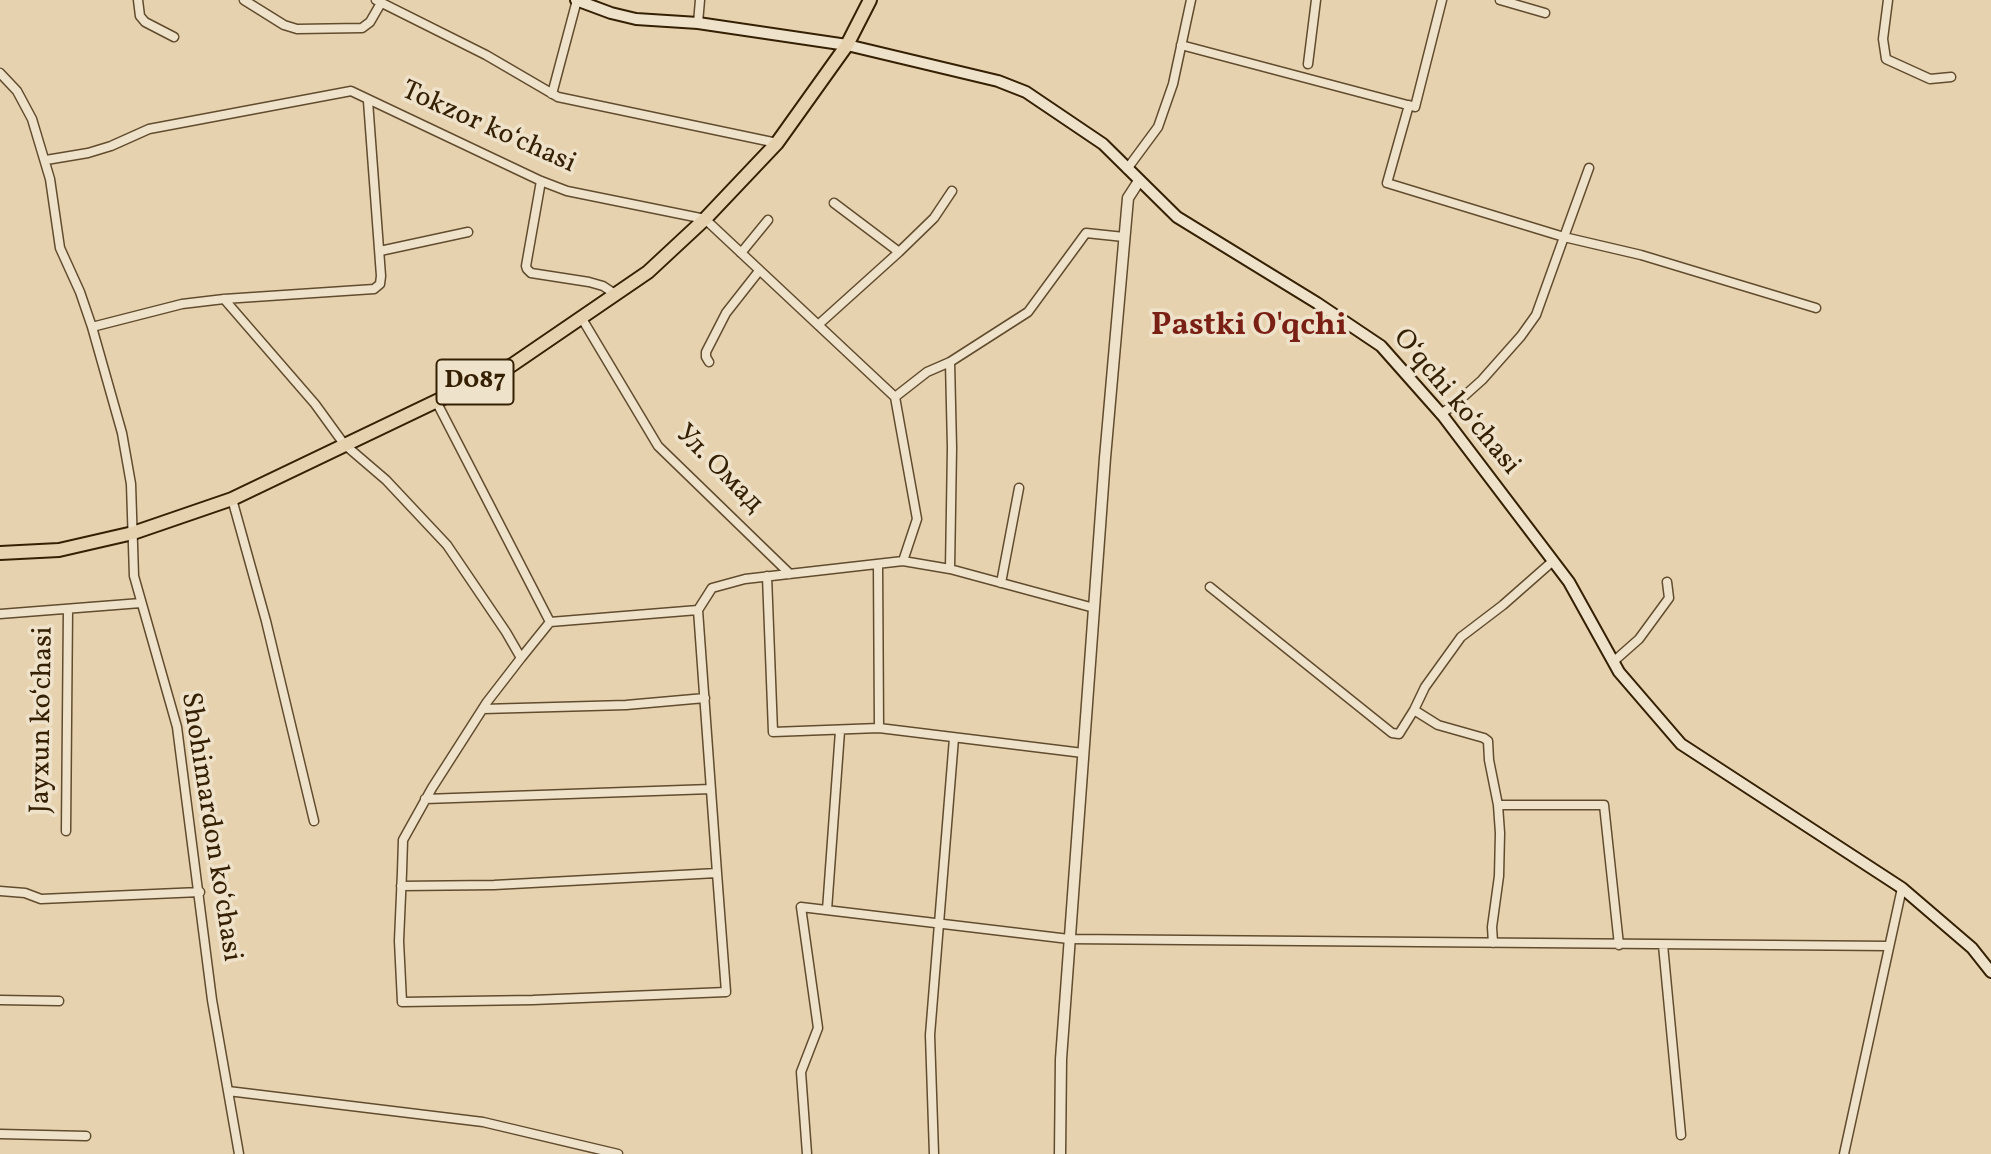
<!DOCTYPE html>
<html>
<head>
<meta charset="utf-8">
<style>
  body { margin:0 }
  canvas { display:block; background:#e7d2af }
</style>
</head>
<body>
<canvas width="1991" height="1154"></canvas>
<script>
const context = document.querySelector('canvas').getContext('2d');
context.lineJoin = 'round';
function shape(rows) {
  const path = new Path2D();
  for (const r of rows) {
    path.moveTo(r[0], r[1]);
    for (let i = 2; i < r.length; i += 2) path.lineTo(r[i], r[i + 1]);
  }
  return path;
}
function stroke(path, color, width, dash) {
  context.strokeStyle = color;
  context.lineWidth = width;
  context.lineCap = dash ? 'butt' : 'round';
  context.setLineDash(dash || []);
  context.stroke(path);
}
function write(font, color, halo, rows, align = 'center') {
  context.font = font + ' Vollkorn,serif';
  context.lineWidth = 7;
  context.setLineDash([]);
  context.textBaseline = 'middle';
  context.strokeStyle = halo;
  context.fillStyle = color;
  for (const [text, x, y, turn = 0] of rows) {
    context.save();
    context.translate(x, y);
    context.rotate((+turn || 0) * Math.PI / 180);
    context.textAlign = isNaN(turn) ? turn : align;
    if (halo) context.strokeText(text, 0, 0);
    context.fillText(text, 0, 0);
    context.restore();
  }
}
const minor = shape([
  [138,0,140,16,145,22,174,37],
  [244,0,284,25,297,29,362,28,370,22,381,3],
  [376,0,486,55,558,97,777,143],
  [1500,0,1545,13],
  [1888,0,1883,39,1886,59,1930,79,1951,77],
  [698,23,700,0],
  [1181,45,1415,107,1442,0],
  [1308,64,1316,0],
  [0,73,17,91,32,119,50,179,60,248,80,292,92,327,122,433,131,484,134,576,177,727,212,1000,239,1154],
  [552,94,577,0],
  [1409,105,1387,183,1564,237,1536,315,1521,336,1482,380,1453,406,1440,414],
  [46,160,88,153,111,146,149,129,351,91,541,181,567,191,705,219,895,397,917,519,903,561],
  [1589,168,1564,237,1641,255,1816,308],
  [1127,169,1158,127,1173,84,1191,0],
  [541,181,526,266,527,269,531,273,589,282,603,286,615,294],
  [834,203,899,252,934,218,952,191],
  [380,251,468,232],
  [741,253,768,220],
  [224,299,315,404,344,444,386,480,447,545,506,632,521,658,550,622,698,610,712,588,745,579,903,561,950,569,1094,608],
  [581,317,658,446,790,574],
  [818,325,899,252],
  [92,327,182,304,224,299,374,289,380,284,381,276,368,101],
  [709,362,706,357,706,352,726,313,759,271],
  [950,362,1028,312,1086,233,1124,237],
  [895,397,927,372,950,362,952,448,950,569],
  [436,401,550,622],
  [232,499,266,621,314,821],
  [878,564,879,728,1083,753],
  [767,576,773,732,879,728],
  [1001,583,1019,488],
  [1210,587,1392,733,1399,734,1414,710],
  [698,610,717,873],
  [0,614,141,603],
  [1613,662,1639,639,1669,598,1667,582],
  [483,709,626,705,705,698],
  [425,799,711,789],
  [1498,805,1604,805,1619,945],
  [66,831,68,609],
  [401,886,494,885,717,873,726,992,533,1000,402,1002,399,941,402,872,403,840,432,788,487,702,521,658],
  [0,891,25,893,41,899,200,892],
  [827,910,840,731],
  [1493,943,1492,927,1499,876,1500,833,1498,805,1489,760,1488,741,1484,738,1438,725,1414,710,1425,687,1461,637,1503,605,1553,561],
  [1663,945,1681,1135],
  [0,1000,59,1001],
  [228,1091,483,1122,618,1154],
  [0,1134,86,1136],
  [807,1154,801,1072,818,1028,801,907,1069,939,1889,946],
  [934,1154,930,1035,954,738],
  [1844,1154,1902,888]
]);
const tertiary = shape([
  [1060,1154,1061,1059,1105,458,1128,198,1139,181]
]);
const secondary = shape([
  [576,0,611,13,636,19,698,23,847,45,998,81,1026,92,1103,144,1177,217,1317,303,1381,346,1443,416,1569,582,1619,672,1681,744,1902,888,1972,948,1991,972]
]);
const primary = shape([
  [0,553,59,550,133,533,232,499,512,365,648,272,705,219,777,143,847,45,870,0]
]);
const shields = [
  [475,382,77]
];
const shieldNames = [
  ["D087",475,382]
];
const streetNames = [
  ["Tokzor koʻchasi",488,129,24],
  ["Oʻqchi koʻchasi",1455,403,50],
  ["Ул. Омад",718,470,45],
  ["Jayxun koʻchasi",44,720,-89],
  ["Shohimardon koʻchasi",209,827,81]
];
const quarterNames = [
  ["Pastki O'qchi",1249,328]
];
stroke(minor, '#624c2e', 11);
stroke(tertiary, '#624c2e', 13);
stroke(secondary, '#352003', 14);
stroke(primary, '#352003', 16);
stroke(minor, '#efe2cb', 8);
stroke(tertiary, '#efe2cb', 10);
stroke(secondary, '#efe2cb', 10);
stroke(primary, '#e7d2af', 12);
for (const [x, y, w] of shields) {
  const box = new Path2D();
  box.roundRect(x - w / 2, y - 22.5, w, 45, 5);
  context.fillStyle = '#efe2cb';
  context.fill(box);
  stroke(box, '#352003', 2);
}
write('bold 26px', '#352003', null, shieldNames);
write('28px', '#352003', '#efe2cb', streetNames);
write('bold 32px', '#7a1f14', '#efe2cb', quarterNames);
</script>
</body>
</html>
